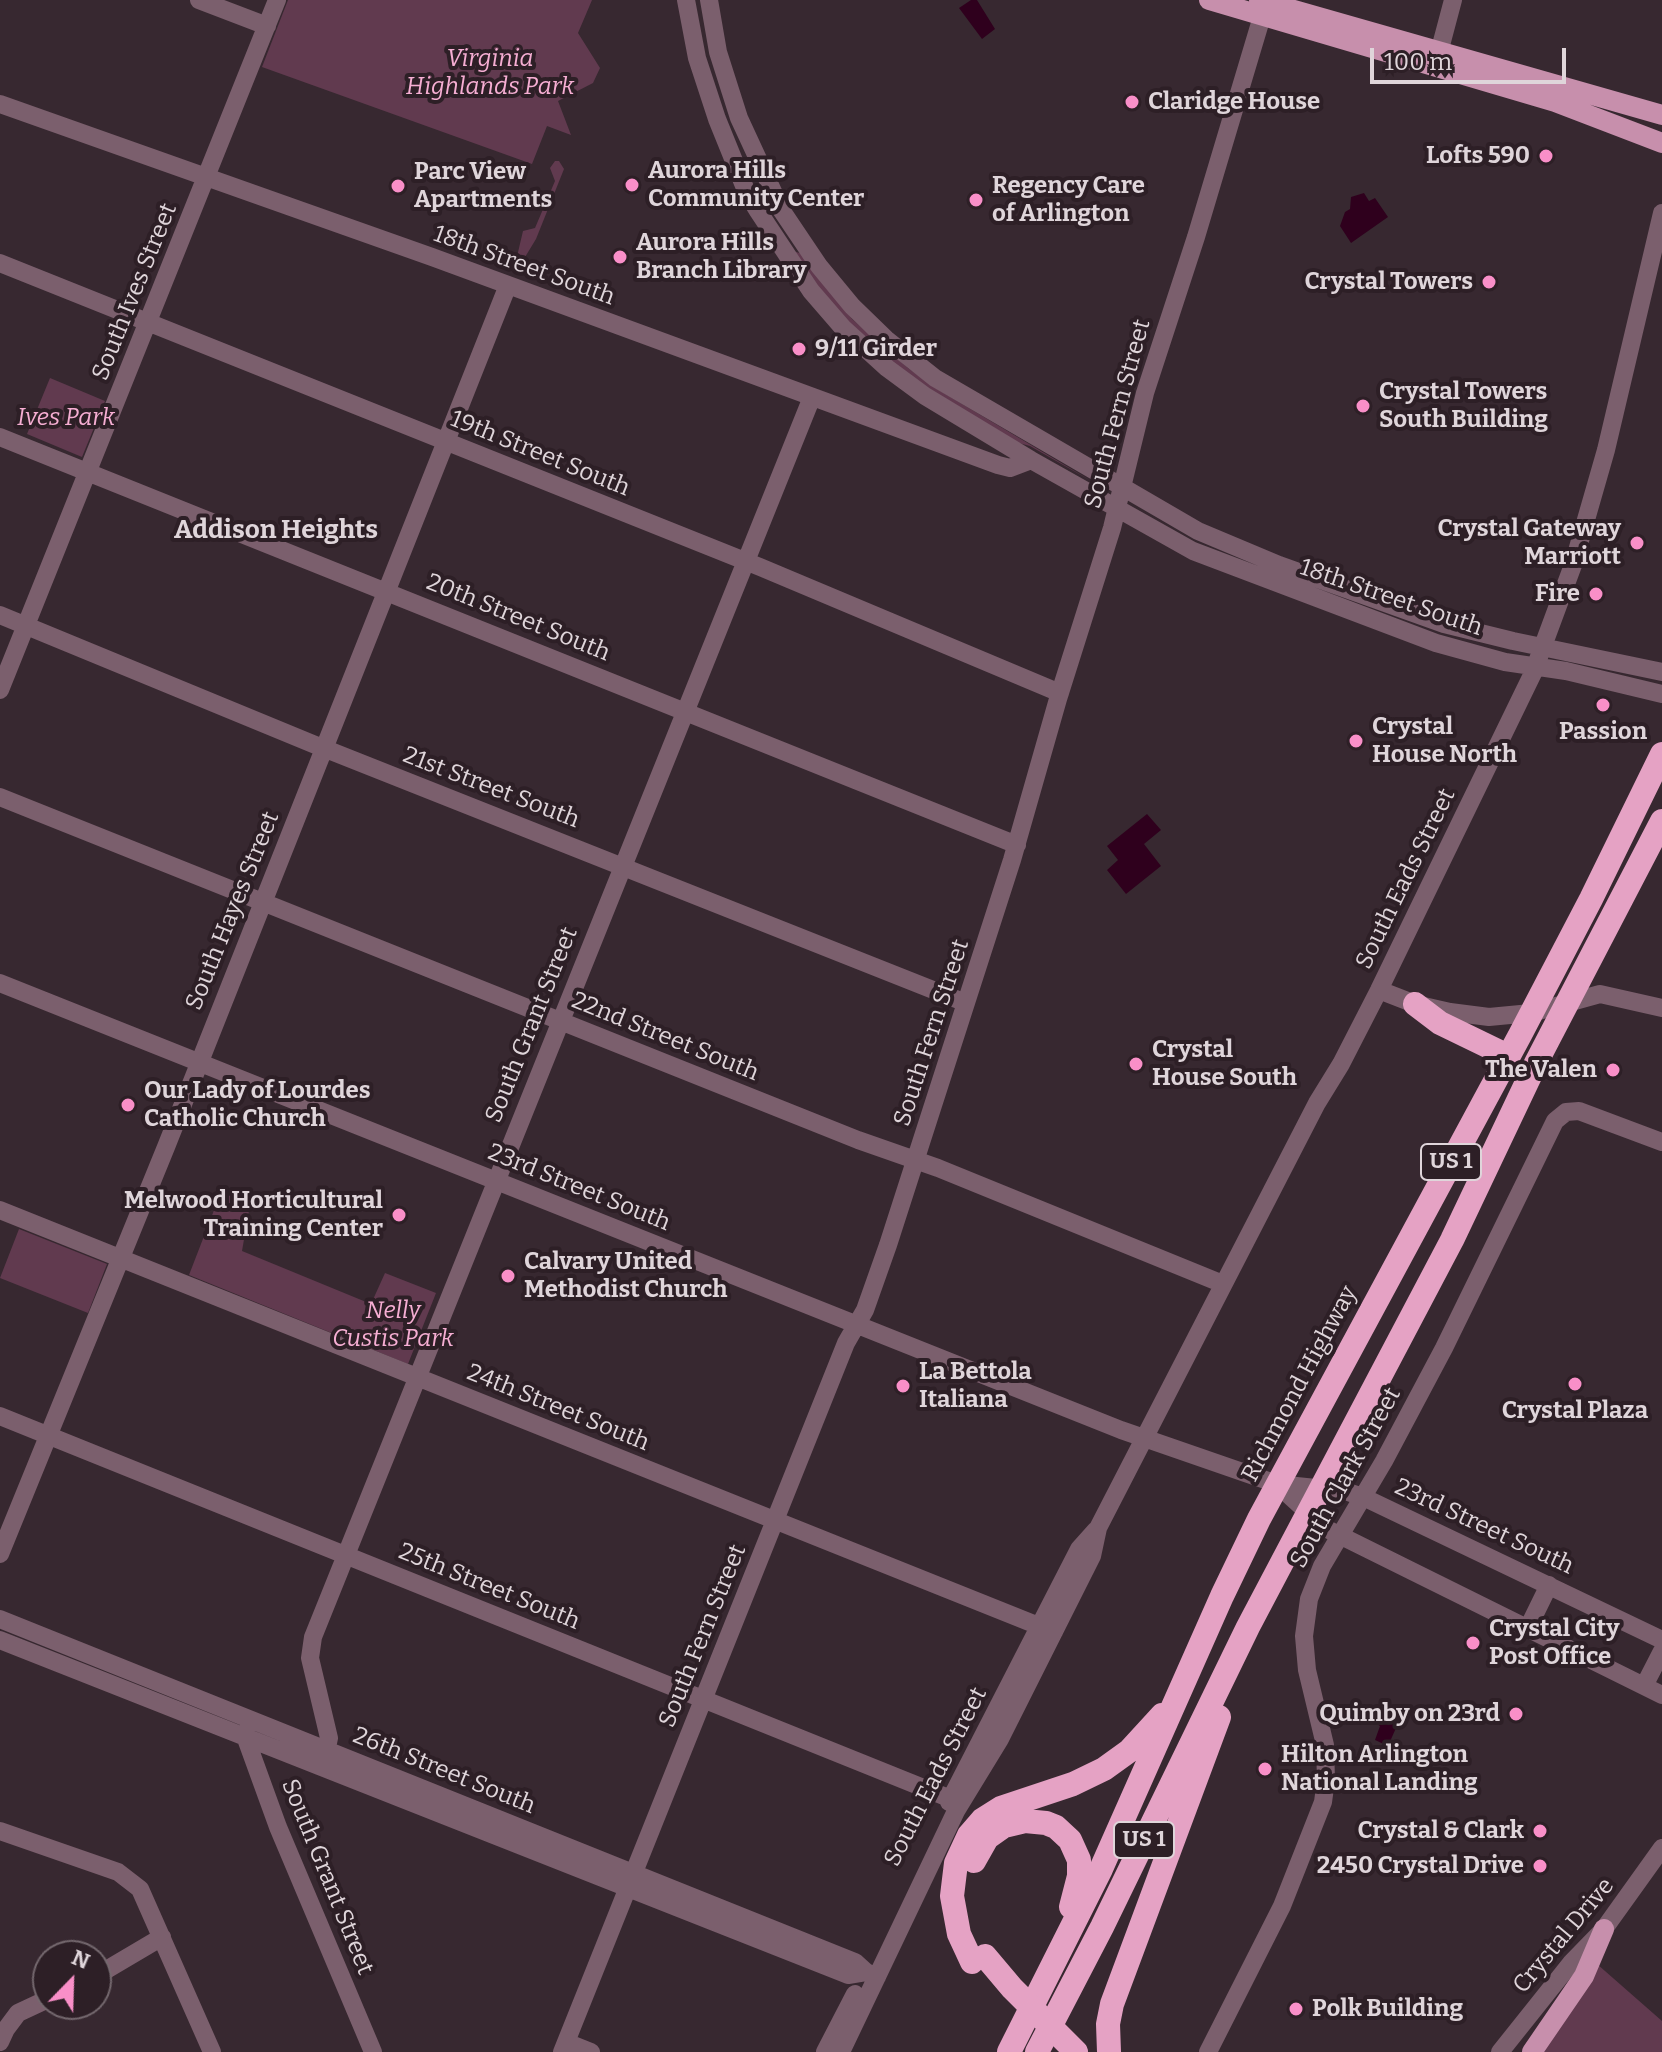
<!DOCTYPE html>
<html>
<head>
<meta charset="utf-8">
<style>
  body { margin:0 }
  #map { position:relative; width:1662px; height:2052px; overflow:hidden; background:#372830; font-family:Bitter,serif }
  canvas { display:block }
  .north { position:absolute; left:32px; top:1940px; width:80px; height:80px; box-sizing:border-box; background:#2d1f26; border:2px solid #74686e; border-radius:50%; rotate:23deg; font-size:22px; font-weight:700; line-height:32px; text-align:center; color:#dfd5da }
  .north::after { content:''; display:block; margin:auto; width:28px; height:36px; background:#f98fc8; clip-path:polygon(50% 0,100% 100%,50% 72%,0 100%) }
  .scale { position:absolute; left:1370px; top:48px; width:196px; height:36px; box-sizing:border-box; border:4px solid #dfd5da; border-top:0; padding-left:10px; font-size:24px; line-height:28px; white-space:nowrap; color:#dfd5da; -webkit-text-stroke:6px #2d1f26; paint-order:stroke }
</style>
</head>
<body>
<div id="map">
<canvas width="1662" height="2052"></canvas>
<div class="north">N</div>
<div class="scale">100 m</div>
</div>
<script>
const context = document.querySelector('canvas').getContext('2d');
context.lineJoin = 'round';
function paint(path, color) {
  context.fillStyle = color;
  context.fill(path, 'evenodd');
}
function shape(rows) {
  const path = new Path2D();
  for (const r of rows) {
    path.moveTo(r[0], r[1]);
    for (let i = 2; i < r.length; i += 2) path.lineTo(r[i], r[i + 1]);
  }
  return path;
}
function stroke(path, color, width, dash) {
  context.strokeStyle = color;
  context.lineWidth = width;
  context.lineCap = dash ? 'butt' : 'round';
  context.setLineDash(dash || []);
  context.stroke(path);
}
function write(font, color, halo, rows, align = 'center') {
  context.font = font + ' Bitter,serif';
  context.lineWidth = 8;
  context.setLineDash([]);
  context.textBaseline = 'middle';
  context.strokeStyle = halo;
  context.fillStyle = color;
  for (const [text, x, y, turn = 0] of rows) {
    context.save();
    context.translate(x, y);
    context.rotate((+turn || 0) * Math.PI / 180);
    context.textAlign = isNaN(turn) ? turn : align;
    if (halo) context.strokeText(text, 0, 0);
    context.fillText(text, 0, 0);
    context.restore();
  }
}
const green = shape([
  [288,0,592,0,578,33,600,68,593,83,558,101,571,135,547,126,532,164,262,67],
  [555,161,559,161,564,169,536,239,519,267,515,265,523,231,535,228,555,181,550,168],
  [796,252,800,253,852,319,908,368,937,389,1093,482,1030,446,1015,442,896,369,826,300,794,253],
  [50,378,105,401,82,457,27,434],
  [223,1187,251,1199,242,1251,371,1304,385,1273,436,1293,408,1364,189,1275],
  [19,1229,107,1264,88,1313,0,1278],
  [1597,1964,1662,2021,1662,2052,1543,2052]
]);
const water = shape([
  [971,0,977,0,995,29,982,39,959,8],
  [1364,193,1369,201,1375,198,1388,217,1351,243,1340,226,1345,212,1350,209,1351,197],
  [1147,814,1161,830,1144,844,1161,866,1126,894,1107,870,1118,860,1107,846],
  [1374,1706,1400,1719,1388,1746,1375,1740,1380,1726,1369,1719]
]);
const minor = shape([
  [199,0,267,26],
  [686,0,697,58,717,119,747,193,758,211,811,291,843,328,887,368,925,396,1031,460,1193,551,1436,643,1505,662,1566,671,1662,694],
  [709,0,718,52,739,118,782,211,819,266,852,306,886,339,935,378,1198,531,1279,565,1444,624,1513,641,1662,672],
  [1436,64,1453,0],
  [0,104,432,257,998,465,1010,468,1031,460],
  [0,263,760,567,1060,693],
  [0,437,1017,845],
  [0,615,313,744,966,1003],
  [0,690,277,0],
  [0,797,858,1140,938,1168,1223,1284],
  [0,983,1121,1430,1277,1484,1345,1491,1363,1497,1662,1640],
  [1379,990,1415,1004,1450,1012,1489,1017,1531,1013,1600,994,1662,1008],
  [0,1210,1054,1632],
  [0,1416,961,1803],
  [1277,1484,1325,1528,1662,1695],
  [0,1554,166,1147,508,285],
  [0,1619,855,1962,866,1972,877,1977],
  [1528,1628,1549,1585],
  [0,1640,843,1973,848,1975,866,1972],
  [1644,1686,1662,1651],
  [246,1732,245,1736,278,1827,373,2052],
  [323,1767,329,1738,310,1658,313,1637,812,397],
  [949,1802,1079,1549,1096,1530],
  [0,1831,118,1872,140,1889,212,2052],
  [96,1976,162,1937],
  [0,2042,6,2029,18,2013,48,1999],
  [566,2042,591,2052],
  [562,2052,846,1343,865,1310,888,1245,1012,860,1058,699,1112,528,1145,393,1196,237,1266,3],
  [825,2052,855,1994],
  [841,2052,956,1811,1000,1739,1092,1556,1098,1528,1317,1103,1341,1064,1379,990,1533,673,1573,565,1606,450,1662,213],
  [1208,2052,1282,1906,1323,1802,1326,1780,1325,1745,1307,1670,1304,1636,1309,1599,1322,1566,1384,1461,1444,1348,1555,1121,1566,1112,1579,1111,1662,1142],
  [1500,2052,1571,1963,1604,1929,1662,1848]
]);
const major = shape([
  [1209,0,1555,102,1662,143],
  [1259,0,1662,115],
  [1532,2052,1584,1976,1604,1929]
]);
const highway = shape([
  [1415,1004,1440,1023,1508,1056],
  [974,1861,987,1838,1004,1826,1025,1821,1046,1823,1056,1827,1070,1840,1079,1860,1079,1876,1071,1907],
  [972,1962,959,1934,952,1896,956,1863,969,1835,982,1820,1001,1808,1073,1784,1104,1769,1129,1751,1162,1715],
  [1009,2052,1101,1869,1222,1596,1259,1519,1520,1035,1591,899,1662,754],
  [1037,2052,1102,1927,1248,1627,1452,1240,1537,1061,1662,821],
  [1109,2052,1108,2024,1112,2004,1219,1717]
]);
const highwayBridge = shape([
  [985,1956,1012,1988,1076,2052]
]);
const markers = [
  [1132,102,8,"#f98fc8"],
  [1546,156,8,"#f98fc8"],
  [632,185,8,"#f98fc8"],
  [398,186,8,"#f98fc8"],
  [976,200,8,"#f98fc8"],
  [620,257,8,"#f98fc8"],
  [1489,282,8,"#f98fc8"],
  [799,349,8,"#f98fc8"],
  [1363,406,8,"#f98fc8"],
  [1637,543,8,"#f98fc8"],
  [1596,594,8,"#f98fc8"],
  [1603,705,8,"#f98fc8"],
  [1356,741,8,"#f98fc8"],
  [1136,1064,8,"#f98fc8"],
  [1613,1070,8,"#f98fc8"],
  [128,1105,8,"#f98fc8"],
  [399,1215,8,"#f98fc8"],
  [508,1276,8,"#f98fc8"],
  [1575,1384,8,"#f98fc8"],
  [903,1386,8,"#f98fc8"],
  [1473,1643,8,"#f98fc8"],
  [1516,1714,8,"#f98fc8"],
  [1265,1769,8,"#f98fc8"],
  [1540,1831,8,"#f98fc8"],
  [1540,1866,8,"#f98fc8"],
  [1296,2009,8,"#f98fc8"]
];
const shields = [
  [1451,1162,60],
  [1144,1840,60]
];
const shieldNames = [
  ["US 1",1451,1162],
  ["US 1",1144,1840]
];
const parkNames = [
  ["Virginia",490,59],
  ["Highlands Park",490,87],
  ["Ives Park",66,418],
  ["Nelly",393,1311],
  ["Custis Park",393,1339]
];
const poiNames = [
  ["Claridge House",1148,102],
  ["Lofts 590",1530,156,"right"],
  ["Aurora Hills",648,171],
  ["Community Center",648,199],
  ["Parc View",414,172],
  ["Apartments",414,200],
  ["Regency Care",992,186],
  ["of Arlington",992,214],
  ["Aurora Hills",636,243],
  ["Branch Library",636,271],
  ["Crystal Towers",1473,282,"right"],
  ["9/11 Girder",815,349],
  ["Crystal Towers",1379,392],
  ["South Building",1379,420],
  ["Crystal Gateway",1621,529,"right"],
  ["Marriott",1621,557,"right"],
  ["Fire",1580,594,"right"],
  ["Crystal",1372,727],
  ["House North",1372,755],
  ["Passion",1603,732,"center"],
  ["Crystal",1152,1050],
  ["House South",1152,1078],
  ["The Valen",1597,1070,"right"],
  ["Our Lady of Lourdes",144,1091],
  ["Catholic Church",144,1119],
  ["Melwood Horticultural",383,1201,"right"],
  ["Training Center",383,1229,"right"],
  ["Calvary United",524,1262],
  ["Methodist Church",524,1290],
  ["La Bettola",919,1372],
  ["Italiana",919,1400],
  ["Crystal Plaza",1575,1411,"center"],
  ["Crystal City",1489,1629],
  ["Post Office",1489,1657],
  ["Quimby on 23rd",1500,1714,"right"],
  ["Hilton Arlington",1281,1755],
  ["National Landing",1281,1783],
  ["Crystal & Clark",1524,1831,"right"],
  ["2450 Crystal Drive",1524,1866,"right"],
  ["Polk Building",1312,2009]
];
const streetNames = [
  ["18th Street South",524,266,20],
  ["South Ives Street",135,292,-68],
  ["South Fern Street",1118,414,-75],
  ["19th Street South",540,454,22],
  ["18th Street South",1391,598,19],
  ["20th Street South",518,618,22],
  ["21st Street South",491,788,21],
  ["South Eads Street",1406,879,-64],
  ["South Hayes Street",233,911,-68],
  ["South Grant Street",532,1025,-68],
  ["South Fern Street",932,1033,-72],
  ["22nd Street South",665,1037,22],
  ["23rd Street South",579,1188,22],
  ["Richmond Highway",1300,1384,-62],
  ["24th Street South",558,1408,22],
  ["South Clark Street",1346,1478,-61],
  ["23rd Street South",1484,1527,25],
  ["25th Street South",489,1587,22],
  ["South Fern Street",703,1636,-68],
  ["26th Street South",444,1771,22],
  ["South Eads Street",936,1777,-63],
  ["South Grant Street",327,1877,68],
  ["Crystal Drive",1564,1936,-50]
];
const neighbourhoodNames = [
  ["Addison Heights",276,531]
];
paint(green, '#613a4f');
paint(water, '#2f001d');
stroke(minor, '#7b5f6d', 18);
stroke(major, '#c78fac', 20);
stroke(highway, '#e5a2c4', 24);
stroke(highwayBridge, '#e5a2c4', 24);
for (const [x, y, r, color] of markers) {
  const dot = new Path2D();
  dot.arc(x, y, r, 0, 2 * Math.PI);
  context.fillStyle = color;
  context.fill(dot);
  stroke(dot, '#2d1f26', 3);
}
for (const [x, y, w] of shields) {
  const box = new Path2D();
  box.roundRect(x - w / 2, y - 18, w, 36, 6);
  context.fillStyle = '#2d1f26';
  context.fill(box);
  stroke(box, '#dfd5da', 2);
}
write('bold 22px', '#dfd5da', null, shieldNames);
write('italic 24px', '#f6aed3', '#2d1f26', parkNames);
write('bold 24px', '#dfd5da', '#2d1f26', poiNames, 'left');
write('24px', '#dfd5da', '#2d1f26', streetNames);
write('bold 26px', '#dfd5da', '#2d1f26', neighbourhoodNames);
</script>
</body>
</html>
